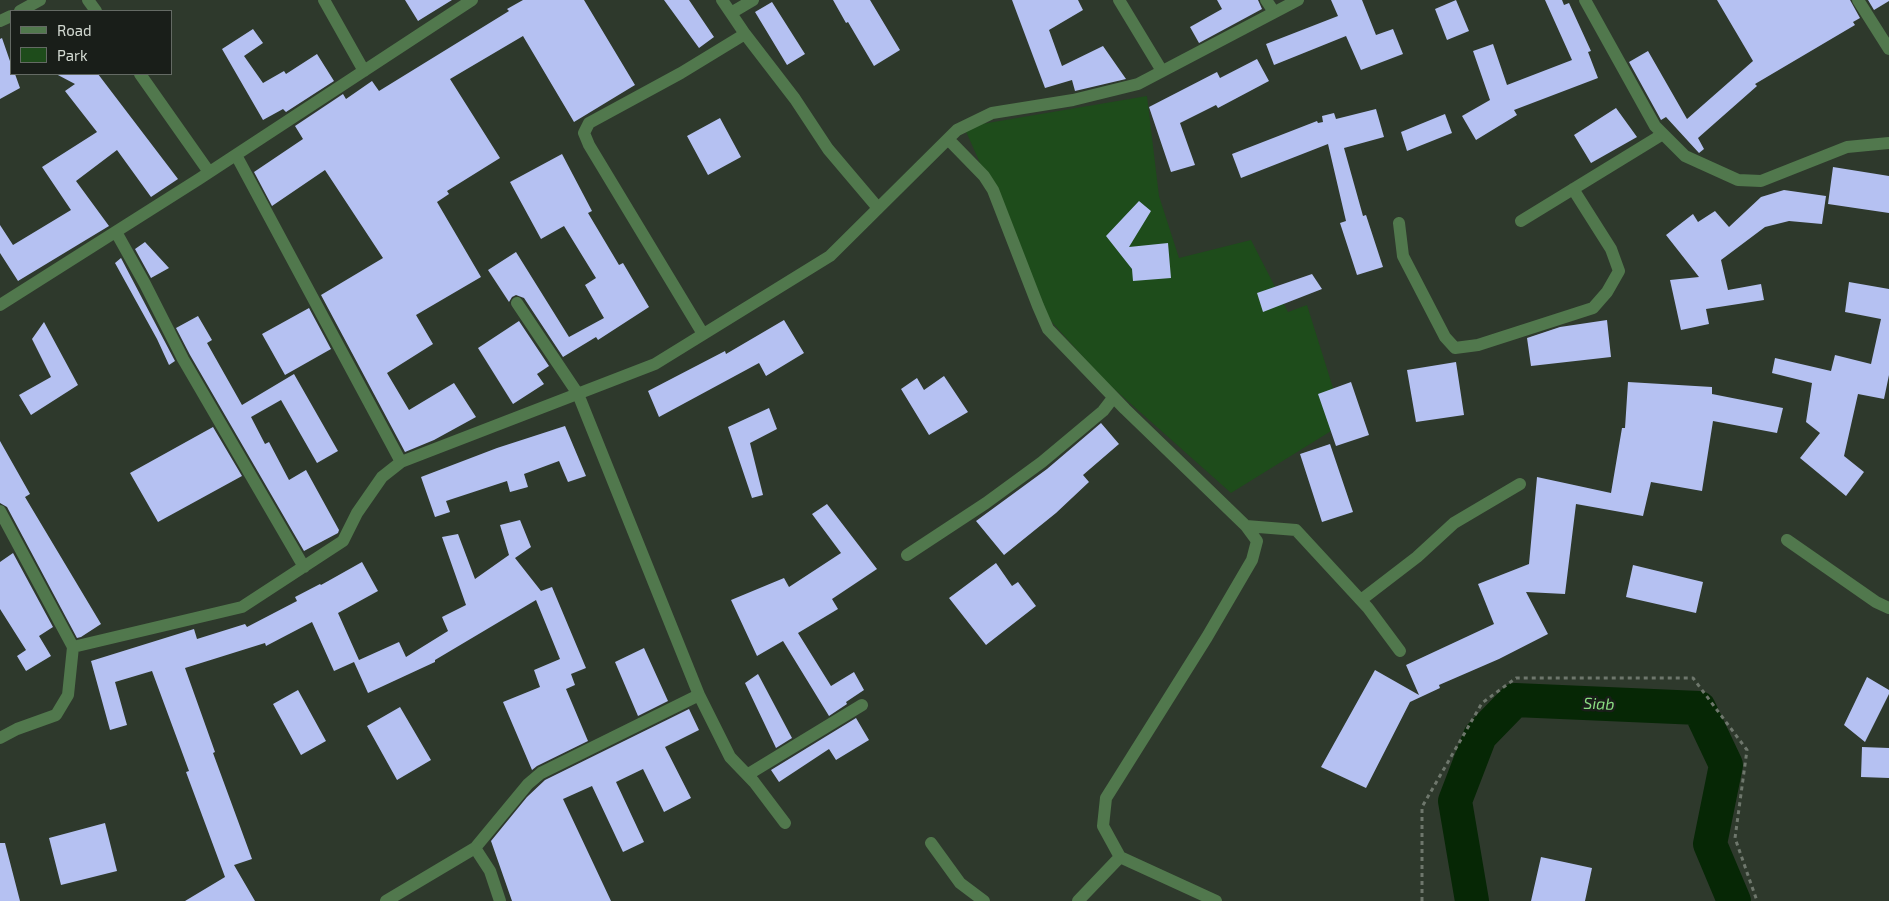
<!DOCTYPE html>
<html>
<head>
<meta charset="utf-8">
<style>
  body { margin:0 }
  #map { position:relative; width:1889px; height:901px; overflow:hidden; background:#2e392c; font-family:"Exo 2",sans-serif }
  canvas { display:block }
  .legend { position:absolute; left:10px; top:10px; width:162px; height:65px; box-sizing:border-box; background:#191e19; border:1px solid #646a64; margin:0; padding:6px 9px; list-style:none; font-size:15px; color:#d5dcd4 }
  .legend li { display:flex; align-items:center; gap:10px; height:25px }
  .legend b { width:25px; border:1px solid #646a64 }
</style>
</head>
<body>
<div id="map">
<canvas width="1889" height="901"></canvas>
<ul class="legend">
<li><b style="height:6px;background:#51784d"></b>Road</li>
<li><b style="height:14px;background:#1e4c1b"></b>Park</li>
</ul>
</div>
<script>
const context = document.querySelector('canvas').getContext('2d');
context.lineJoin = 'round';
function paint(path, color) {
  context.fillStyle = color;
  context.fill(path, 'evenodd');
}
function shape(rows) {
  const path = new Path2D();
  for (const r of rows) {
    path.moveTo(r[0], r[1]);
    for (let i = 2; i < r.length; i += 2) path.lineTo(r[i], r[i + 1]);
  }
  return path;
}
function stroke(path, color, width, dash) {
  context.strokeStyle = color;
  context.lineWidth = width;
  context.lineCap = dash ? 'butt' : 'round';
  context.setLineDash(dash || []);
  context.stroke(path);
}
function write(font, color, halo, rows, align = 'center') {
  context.font = font + ' "Exo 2",sans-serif';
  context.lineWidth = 5;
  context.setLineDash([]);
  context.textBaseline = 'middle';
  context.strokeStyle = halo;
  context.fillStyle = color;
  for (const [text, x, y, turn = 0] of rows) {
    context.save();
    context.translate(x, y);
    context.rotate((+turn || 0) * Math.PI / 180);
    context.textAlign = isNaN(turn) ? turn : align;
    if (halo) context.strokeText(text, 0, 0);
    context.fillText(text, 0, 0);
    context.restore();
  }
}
const green = shape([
  [1147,96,1159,196,1179,258,1251,240,1288,312,1307,305,1344,423,1231,493,1103,379,1050,320,964,127]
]);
const river = shape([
  [1472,901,1455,801,1480,736,1515,700,1699,708,1726,765,1710,844,1734,901]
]);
const building = shape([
  [405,0,452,0,418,21],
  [523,0,584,0,635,85,574,122,523,36,450,79,500,158,447,191,449,194,437,202,481,277,416,315,433,344,387,373,409,410,454,383,476,417,434,440,405,452,321,295,383,258,325,170,272,206,254,172,303,139,295,126,343,94,346,99,372,81,379,91,509,11,507,9],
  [664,0,689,0,714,37,699,48],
  [833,0,870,0,900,50,874,66,848,22,846,23],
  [1012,0,1078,0,1083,10,1049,30,1062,66,1103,46,1126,79,1075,91,1072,80,1045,88],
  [1217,0,1258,0,1262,9,1199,43,1190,27,1222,9],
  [1331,0,1362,0,1376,35,1393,29,1403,54,1361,70,1346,36,1274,65,1266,44,1338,16],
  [1456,0,1469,31,1447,40,1435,9],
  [1545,0,1562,0,1564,5,1569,3,1591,51,1588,52,1598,78,1514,110,1517,115,1476,140,1462,116,1490,100,1473,51,1493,44,1507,85,1572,60],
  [1717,0,1850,0,1860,18,1853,22,1855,25,1755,84,1757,86,1698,138,1704,149,1699,153,1666,117,1661,120,1629,62,1648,51,1687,119,1753,61],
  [1868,0,1889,0,1889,1,1874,10],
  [772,2,805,54,787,65,755,12],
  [253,29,263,43,244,56,263,83,284,71,286,74,317,54,334,81,286,112,283,109,263,120,222,49],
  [2,38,11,64,11,74,15,74,20,88,0,99,0,39],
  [1257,59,1269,81,1218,108,1216,105,1180,123,1195,165,1171,172,1149,107,1217,72,1220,78],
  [56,74,98,74,178,179,151,197,117,150,76,181,109,226,18,281,0,253,0,225,13,245,71,210,42,167,97,132,65,91,75,84],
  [1616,108,1637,137,1591,163,1574,135],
  [1376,109,1384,137,1344,148,1363,216,1366,215,1383,267,1357,275,1340,223,1346,221,1328,144,1241,178,1232,154,1317,121,1318,123,1323,122,1322,116,1334,113,1336,119],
  [1445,114,1452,133,1407,151,1401,132],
  [720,118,741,157,708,175,687,136],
  [562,154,592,211,588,213,619,265,623,263,649,307,598,340,596,337,563,357,524,298,516,295,512,297,509,302,488,270,516,252,569,337,604,318,585,285,596,278,564,226,541,239,510,182],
  [1833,167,1889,176,1889,213,1828,204],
  [1784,190,1826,196,1822,224,1789,221,1765,227,1721,260,1728,290,1761,284,1764,300,1706,309,1709,324,1681,330,1670,280,1699,277,1666,235,1693,214,1698,222,1715,211,1729,227,1761,197],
  [1139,201,1151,211,1129,247,1168,243,1171,278,1133,281,1132,269,1106,236],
  [145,242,169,268,151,278,135,249],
  [121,258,175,361,169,365,157,339,115,263],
  [1312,274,1322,289,1263,312,1257,293],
  [1849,282,1889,289,1889,375,1884,399,1858,394,1844,456,1864,472,1846,496,1800,458,1820,433,1806,422,1812,383,1772,373,1775,358,1831,371,1835,355,1871,364,1881,319,1845,312],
  [309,308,331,349,285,375,262,334],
  [198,316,212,340,207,343,242,405,294,374,338,451,317,463,281,400,251,417,265,444,269,442,289,480,306,470,339,530,338,533,304,551,190,355,176,328],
  [784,320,804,353,766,376,759,363,659,417,648,391,725,351,726,354],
  [1607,320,1611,357,1531,366,1527,338,1560,327],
  [519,321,549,366,537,374,544,384,513,404,478,348],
  [44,322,78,385,31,415,19,395,51,377,32,339],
  [1456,362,1464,415,1416,422,1407,370],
  [944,376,968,412,929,435,901,389,917,378,924,390],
  [1351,382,1369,435,1336,446,1318,394],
  [1628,382,1712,387,1712,394,1783,408,1777,433,1713,421,1702,491,1651,482,1643,516,1576,504,1565,594,1526,592,1548,634,1499,659,1439,685,1440,688,1410,702,1366,788,1321,767,1375,670,1419,695,1406,665,1494,624,1478,584,1529,564,1537,477,1611,493,1622,428,1625,428],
  [769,408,777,429,750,443,763,495,752,498,728,427],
  [1101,423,1119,444,1083,475,1089,482,1056,513,1004,555,976,521,1047,469],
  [565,426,586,476,568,482,559,461,524,474,528,487,510,492,507,481,446,501,450,512,435,517,421,477,497,448],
  [213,427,242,476,158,522,130,473],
  [0,441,30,494,25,497,101,624,81,637,77,638,7,507,0,503],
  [1330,444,1353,512,1322,522,1300,454],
  [827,504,877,569,832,599,838,609,798,633,831,686,854,672,864,690,846,702,847,704,829,716,783,641,757,656,731,600,784,578,789,587,841,553,812,514],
  [520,520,531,547,515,558,541,591,552,587,586,668,571,674,575,685,566,689,588,741,537,766,532,770,503,702,540,687,534,670,560,659,536,600,435,660,435,662,368,693,354,662,334,671,312,622,266,646,265,643,185,668,215,752,213,753,252,859,234,865,255,901,185,901,225,877,186,772,189,771,152,671,115,682,127,725,110,730,91,661,194,629,197,639,245,624,247,627,297,601,295,597,320,584,321,585,362,562,378,591,338,613,359,660,399,642,406,657,448,631,442,617,466,605,442,537,458,534,475,579,509,555,500,525],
  [13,553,53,627,39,636,51,656,26,671,17,656,26,650,0,609,0,562],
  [996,563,1012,586,1018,582,1036,606,986,645,949,598],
  [1633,565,1703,582,1696,613,1626,597],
  [644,648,668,701,638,716,615,662],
  [758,674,792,738,776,748,745,683],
  [1867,677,1889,690,1889,694,1865,742,1844,725],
  [298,690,326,741,301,755,273,704],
  [400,707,431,760,397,780,367,726],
  [689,709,699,730,665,747,691,798,664,812,643,769,616,782,644,842,623,852,592,786,563,799,611,901,512,901,491,841,527,797,545,780],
  [856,718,869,740,836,760,829,749,779,782,771,770],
  [1862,747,1889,748,1889,778,1861,777],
  [105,823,117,871,61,885,49,838],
  [0,843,5,843,20,901,0,901],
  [1541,857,1592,868,1585,901,1531,901]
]);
const path = shape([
  [1422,901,1422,807,1482,703,1516,678,1693,678,1747,750,1735,838,1757,901]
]);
const minor = shape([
  [88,0,96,11],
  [324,0,364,71],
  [722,0,745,34],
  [1119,0,1162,71],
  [1266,0,1274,12],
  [1585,0,1655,126,1685,156,1738,180,1761,181,1847,147,1889,143],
  [1858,0,1889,49],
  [20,11,40,0],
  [731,13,753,0],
  [0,21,11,16],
  [140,74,209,172],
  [948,139,984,176,993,190,1038,306,1048,329,1125,409,1246,526,1257,541,1252,560,1207,637,1106,798,1103,826,1120,857,1216,901],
  [236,155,401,462],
  [1521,221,1663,134],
  [1399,223,1403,256,1445,337,1455,348,1478,345,1593,308,1607,292,1619,271,1611,249,1573,189],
  [116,232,145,284,183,359,304,567],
  [0,305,199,179,472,0],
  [703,334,589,145,584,133,589,123,681,73,745,34,795,99,828,149,878,208],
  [0,511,73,647,242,607,343,541,357,513,382,477,401,462,655,364,830,256,957,130,992,113,1073,100,1138,84,1298,0],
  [1246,526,1296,530,1368,608,1400,651],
  [1787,540,1876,602,1889,608],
  [907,555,986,503,1042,462,1103,411,1113,398],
  [1361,600,1417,557,1454,523,1520,484],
  [699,695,730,757,754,782,785,823],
  [0,738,17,729,56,715,68,695,73,647],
  [747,775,862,705],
  [931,843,960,883,984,901],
  [475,848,490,871,500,901],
  [386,901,475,848,528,784,541,773,699,695,578,394,517,303],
  [1078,901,1120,857]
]);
const waterNames = [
  ["Siab",1599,704,2]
];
paint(green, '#1e4c1b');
stroke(river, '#062705', 34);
paint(building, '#b5c1f2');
stroke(path, '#6e776c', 3, [4, 4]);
stroke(minor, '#51784d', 12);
write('italic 16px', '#8add82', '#191e19', waterNames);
</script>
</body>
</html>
